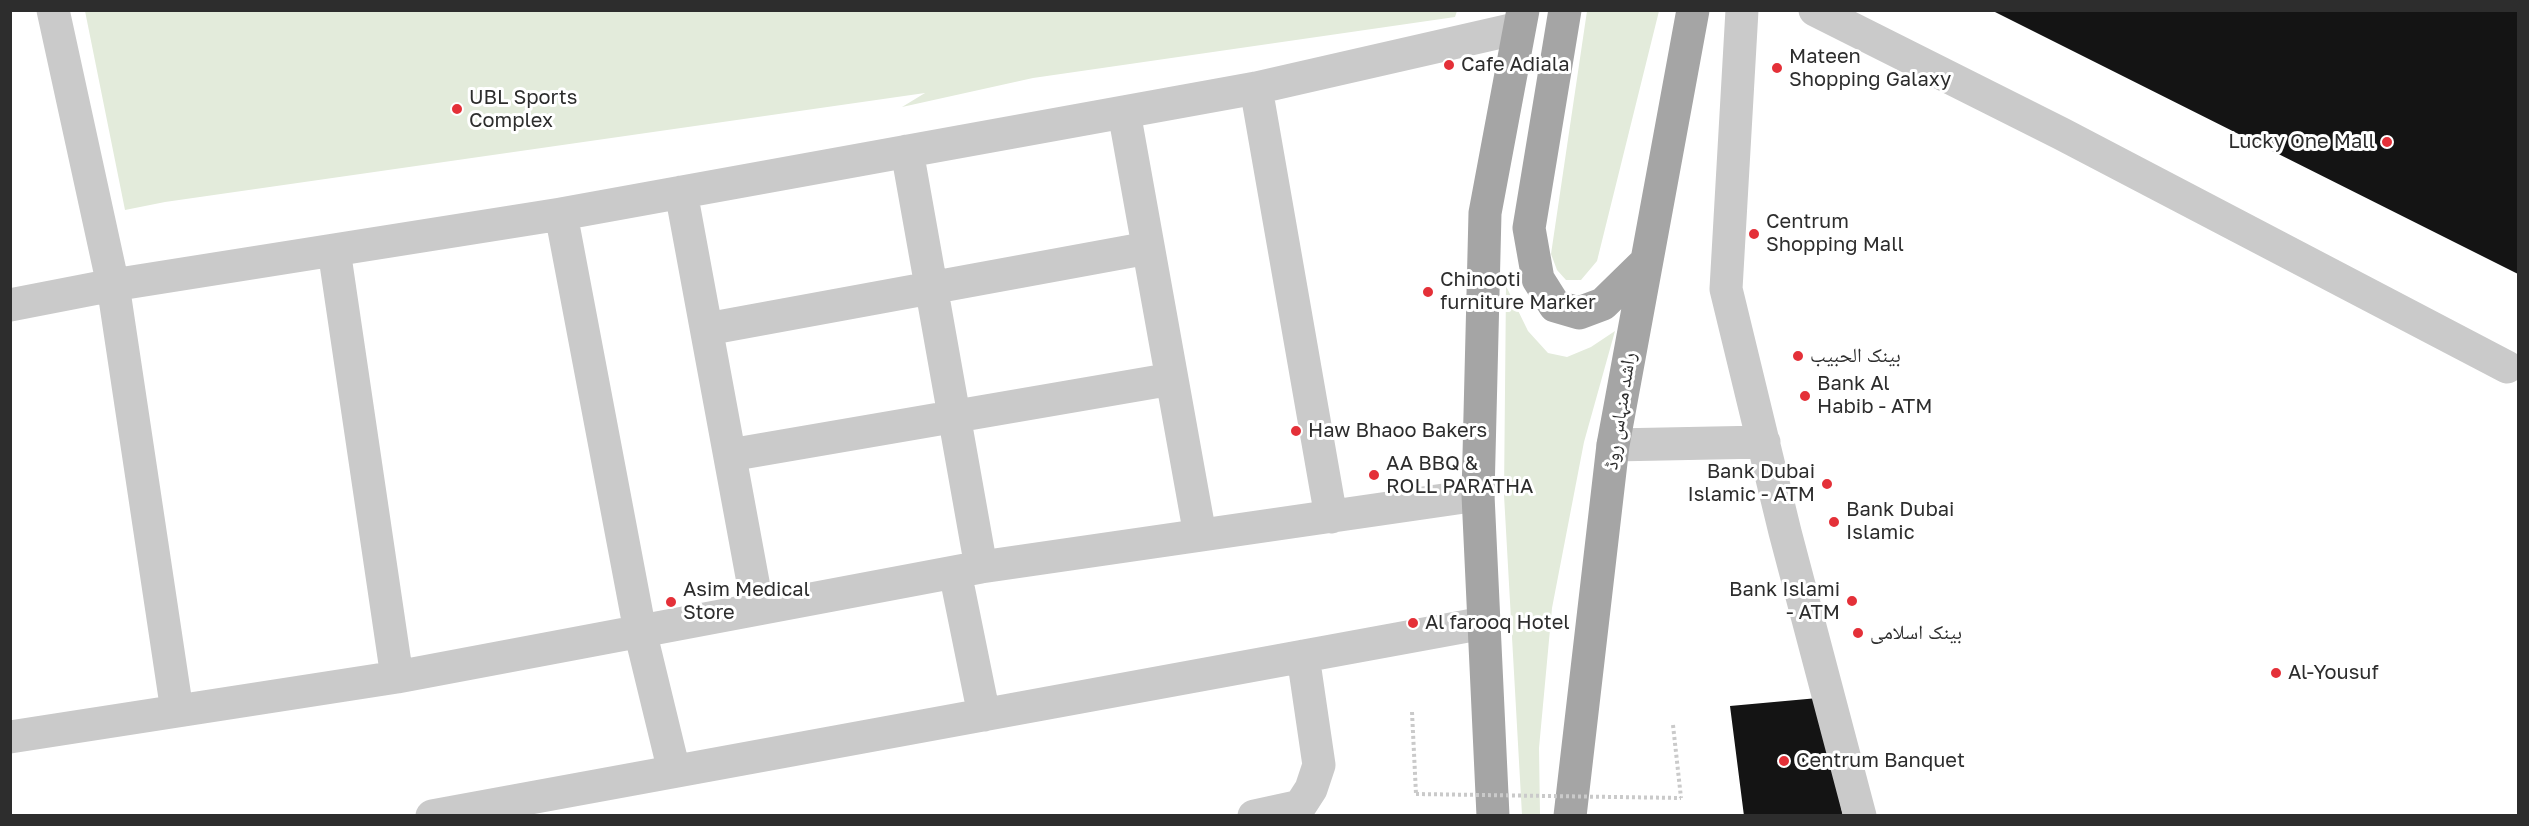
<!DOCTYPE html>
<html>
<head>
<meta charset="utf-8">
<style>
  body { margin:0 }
  #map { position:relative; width:2529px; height:826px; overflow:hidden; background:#fff; font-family:"Golos Text",sans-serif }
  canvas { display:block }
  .frame { position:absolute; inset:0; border:12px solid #2d2d2d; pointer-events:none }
</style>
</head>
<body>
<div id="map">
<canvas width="2529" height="826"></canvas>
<div class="frame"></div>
</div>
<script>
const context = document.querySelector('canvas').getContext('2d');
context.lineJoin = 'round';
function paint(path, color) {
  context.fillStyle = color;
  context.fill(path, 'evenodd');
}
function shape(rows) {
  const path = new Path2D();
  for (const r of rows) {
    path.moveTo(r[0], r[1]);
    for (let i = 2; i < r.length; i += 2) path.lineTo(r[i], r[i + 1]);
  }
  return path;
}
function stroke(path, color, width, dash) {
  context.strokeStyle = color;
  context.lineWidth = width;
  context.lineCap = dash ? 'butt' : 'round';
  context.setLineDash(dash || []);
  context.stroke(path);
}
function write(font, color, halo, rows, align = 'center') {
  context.font = font + ' "Golos Text","Noto Naskh Arabic",sans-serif';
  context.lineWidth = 6;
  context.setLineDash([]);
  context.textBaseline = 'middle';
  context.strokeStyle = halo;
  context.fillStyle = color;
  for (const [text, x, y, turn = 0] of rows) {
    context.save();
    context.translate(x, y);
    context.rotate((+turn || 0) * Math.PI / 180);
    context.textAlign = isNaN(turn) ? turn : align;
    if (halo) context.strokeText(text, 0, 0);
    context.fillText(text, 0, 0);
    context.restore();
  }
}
const green = shape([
  [85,11,85,10,1457,11,1455,17,1033,78,902,107,925,93,165,202,125,210],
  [1587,11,1659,11,1597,261,1581,280,1566,280,1557,270,1551,254],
  [1506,286,1528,331,1548,353,1567,357,1591,347,1615,331,1584,442,1552,608,1539,748,1540,815,1522,815,1504,495]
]);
const building = shape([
  [1991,10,2518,10,2518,274],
  [1818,698,1843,816,1744,816,1730,706]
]);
const path = shape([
  [1412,712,1416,794],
  [1673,725,1681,798]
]);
const minor = shape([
  [53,10,113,285,177,711],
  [1742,10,1726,289,1785,532,1860,816],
  [1815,10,2062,134,2507,367],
  [1256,88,1331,517],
  [1124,112,1200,535],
  [907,151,981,567],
  [681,192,758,609],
  [561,214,640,631,674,771],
  [334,250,397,677],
  [10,305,113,285,561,214,1256,88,1519,28],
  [707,329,1148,248],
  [1613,445,1764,442],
  [730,455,1172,379],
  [955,572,984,715],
  [10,737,397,677,981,567,1478,495],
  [432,816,1484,623],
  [1254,816,1300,806,1311,789,1319,765,1303,656]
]);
const major = shape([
  [1565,10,1529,228,1538,279,1555,306,1579,313,1603,304,1646,262],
  [1493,816,1478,495,1485,213,1523,10],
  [1570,816,1613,445,1693,10]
]);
const pathBridge = shape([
  [1416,794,1681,798]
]);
const markers = [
  [1449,65,6,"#e43038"],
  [1777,68,6,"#e43038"],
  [457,109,6,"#e43038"],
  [2387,142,6,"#e43038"],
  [1754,234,6,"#e43038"],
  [1428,292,6,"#e43038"],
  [1798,356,6,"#e43038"],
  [1805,396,6,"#e43038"],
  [1296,431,6,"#e43038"],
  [1374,475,6,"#e43038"],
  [1827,484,6,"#e43038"],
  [1834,522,6,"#e43038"],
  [1852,601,6,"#e43038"],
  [671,602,6,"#e43038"],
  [1413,623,6,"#e43038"],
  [1858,633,6,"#e43038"],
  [2276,673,6,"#e43038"],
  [1784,761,6,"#e43038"]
];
const poiNames = [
  ["Mateen",1789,57],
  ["Shopping Galaxy",1789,80],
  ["Cafe Adiala",1461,65],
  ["UBL Sports",469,98],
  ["Complex",469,121],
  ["Lucky One Mall",2375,142,"right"],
  ["Centrum",1766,222],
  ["Shopping Mall",1766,245],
  ["Chinooti",1440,280],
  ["furniture Marker",1440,303],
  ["بينک الحبيب",1810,356],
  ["Bank Al",1817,384],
  ["Habib - ATM",1817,407],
  ["Haw Bhaoo Bakers",1308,431],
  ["AA BBQ &",1386,464],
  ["ROLL PARATHA",1386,487],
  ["Bank Dubai",1815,472,"right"],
  ["Islamic - ATM",1815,495,"right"],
  ["Bank Dubai",1846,510],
  ["Islamic",1846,533],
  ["Asim Medical",683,590],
  ["Store",683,613],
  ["Bank Islami",1840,590,"right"],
  ["- ATM",1840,613,"right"],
  ["Al farooq Hotel",1425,623],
  ["بینک اسلامی",1870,633],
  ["Al-Yousuf",2288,673],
  ["Centrum Banquet",1796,761]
];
const streetNames = [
  ["راشد منہاس روڈ",1620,411,-81]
];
paint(green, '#e3ebdb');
paint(building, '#141414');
stroke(path, '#cacaca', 4, [3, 3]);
stroke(minor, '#cacaca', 33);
stroke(major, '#a5a5a5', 33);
stroke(pathBridge, '#cacaca', 4, [3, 3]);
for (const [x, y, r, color] of markers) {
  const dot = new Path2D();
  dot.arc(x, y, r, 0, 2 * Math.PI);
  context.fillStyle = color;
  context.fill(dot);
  stroke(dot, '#fff', 2);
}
write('20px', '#2d2d2d', '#fff', poiNames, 'left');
write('20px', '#2d2d2d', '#fff', streetNames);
</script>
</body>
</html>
